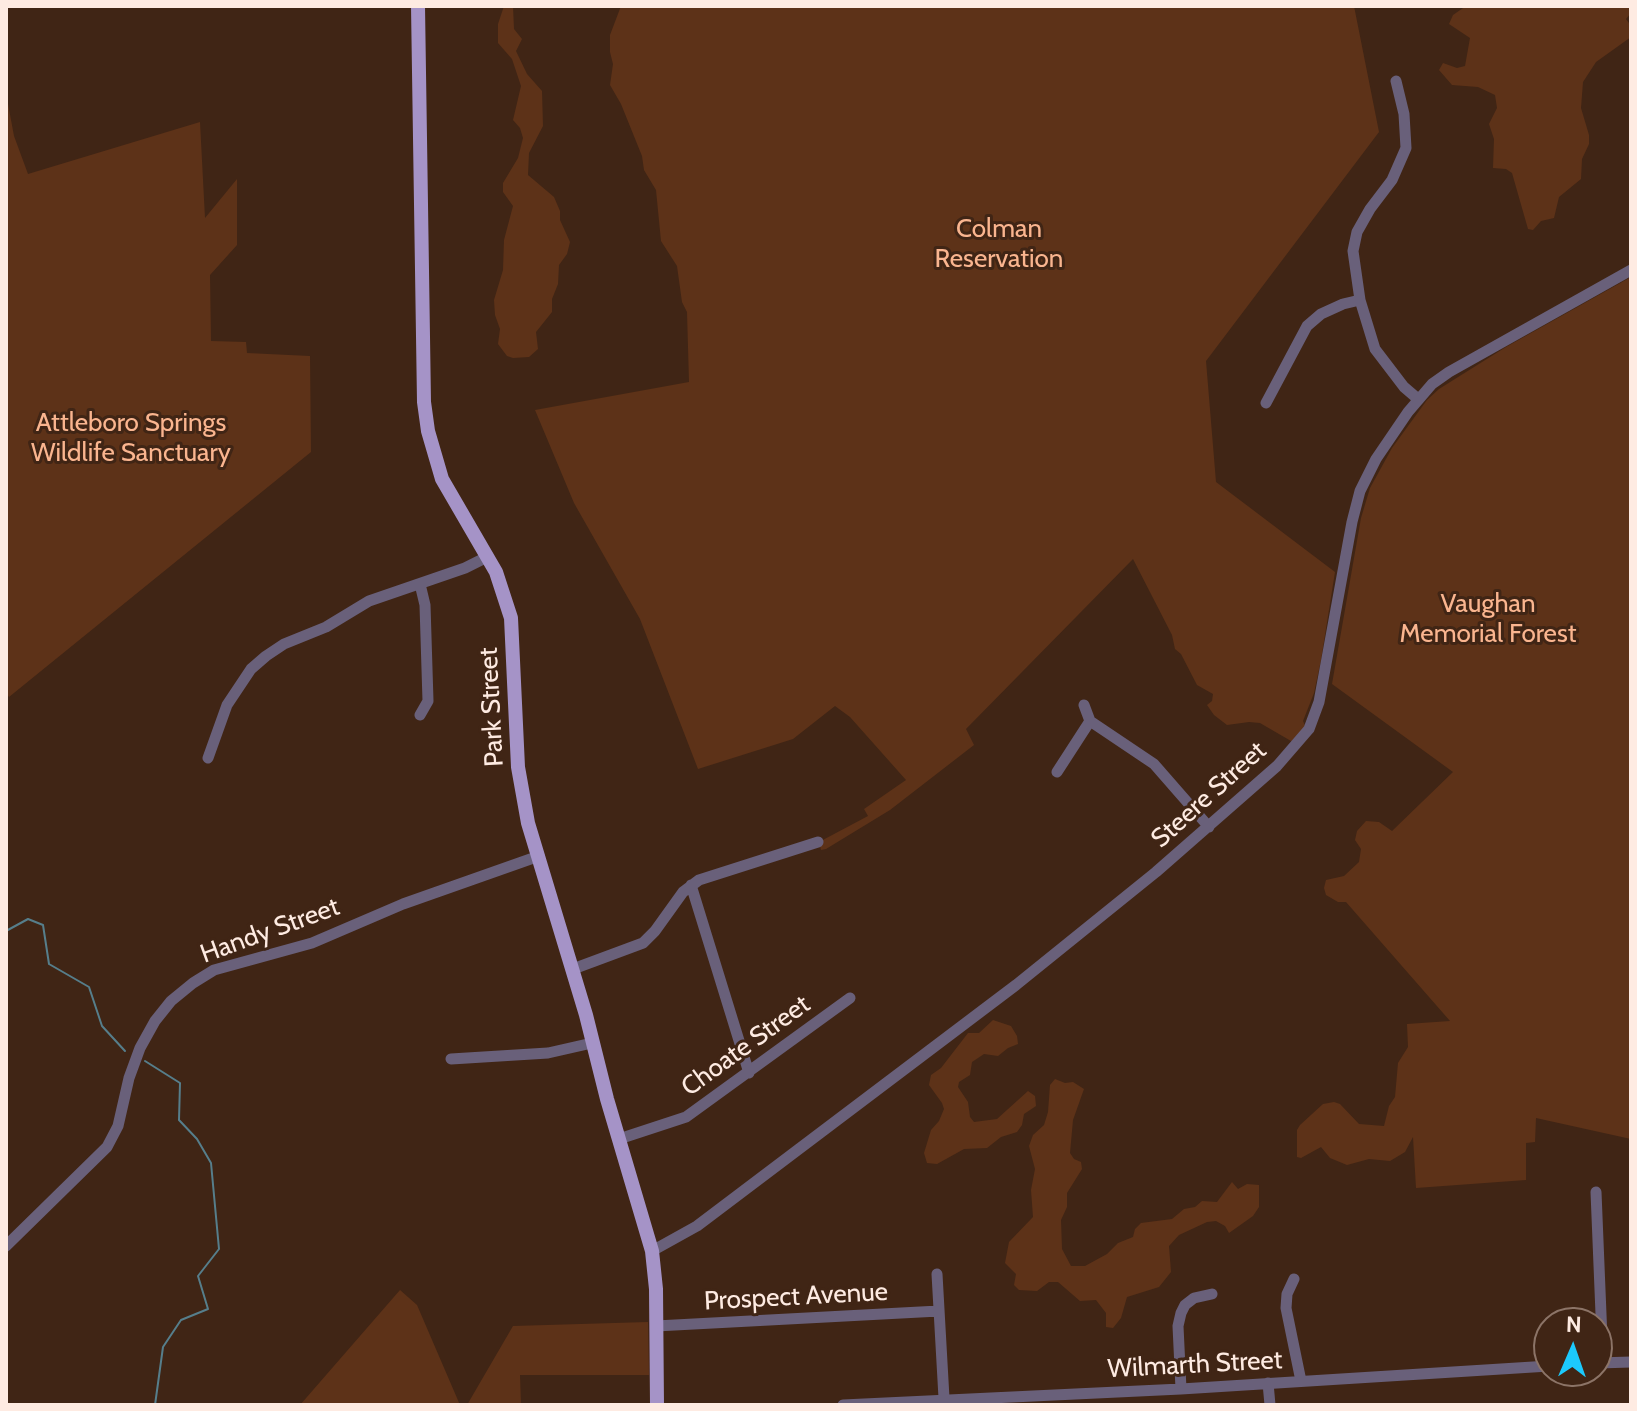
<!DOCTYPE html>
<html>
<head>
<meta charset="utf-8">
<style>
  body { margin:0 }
  #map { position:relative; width:1637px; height:1411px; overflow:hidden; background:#402515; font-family:Cabin,sans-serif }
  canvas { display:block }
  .frame { position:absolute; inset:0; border:8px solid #feebe2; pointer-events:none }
  .north { position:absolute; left:1533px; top:1307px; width:80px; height:80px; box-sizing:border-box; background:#402515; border:2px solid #8c7467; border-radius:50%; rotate:2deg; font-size:22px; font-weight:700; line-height:32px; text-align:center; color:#feebe2 }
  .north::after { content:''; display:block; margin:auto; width:28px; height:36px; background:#1cc9fc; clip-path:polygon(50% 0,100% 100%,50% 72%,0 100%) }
</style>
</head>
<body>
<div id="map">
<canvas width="1637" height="1411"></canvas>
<div class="frame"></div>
<div class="north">N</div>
</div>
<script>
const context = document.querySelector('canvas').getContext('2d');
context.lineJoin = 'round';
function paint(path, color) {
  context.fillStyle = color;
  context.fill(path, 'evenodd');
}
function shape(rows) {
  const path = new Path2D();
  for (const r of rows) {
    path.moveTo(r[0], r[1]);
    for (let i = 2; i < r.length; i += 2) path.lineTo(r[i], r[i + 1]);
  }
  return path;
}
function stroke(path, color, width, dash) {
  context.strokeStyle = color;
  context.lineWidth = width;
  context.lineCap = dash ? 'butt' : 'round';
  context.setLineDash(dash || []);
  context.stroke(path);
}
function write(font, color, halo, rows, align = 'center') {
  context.font = font + ' Cabin,sans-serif';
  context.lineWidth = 6;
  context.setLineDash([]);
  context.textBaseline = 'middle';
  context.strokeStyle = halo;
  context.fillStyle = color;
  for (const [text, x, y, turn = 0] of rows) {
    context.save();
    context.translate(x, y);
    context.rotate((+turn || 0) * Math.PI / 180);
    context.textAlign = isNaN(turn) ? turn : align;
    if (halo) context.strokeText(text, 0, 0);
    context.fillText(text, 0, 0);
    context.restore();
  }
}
const green = shape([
  [504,6,513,6,514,29,522,39,516,51,527,74,542,91,543,126,529,153,528,175,554,197,560,211,560,220,570,242,567,254,559,265,558,284,552,299,552,312,536,332,538,349,529,357,513,358,507,356,498,344,500,329,495,315,494,300,503,270,504,240,513,206,503,192,503,183,518,158,523,138,520,128,513,120,521,86,512,59,498,43,498,24],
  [621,6,1354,6,1379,132,1206,361,1216,482,1335,572,1321,660,1314,693,1303,721,1306,728,1298,740,1291,741,1260,723,1249,722,1227,725,1214,715,1207,705,1212,701,1213,694,1197,685,1181,654,1175,649,1172,635,1133,559,966,729,974,745,890,810,826,849,821,850,819,842,868,816,864,809,906,780,850,717,835,706,793,739,698,769,640,619,574,503,535,410,689,382,687,312,682,302,677,266,661,241,656,190,644,170,642,156,621,104,610,85,613,64,610,52,610,35],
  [1466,6,1631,6,1631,13,1626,19,1631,26,1631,37,1596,62,1583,82,1581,108,1589,135,1589,144,1582,159,1581,179,1559,197,1554,218,1541,221,1533,230,1528,229,1512,173,1506,169,1493,168,1494,139,1489,124,1497,108,1495,95,1478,87,1452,85,1439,70,1443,63,1457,68,1465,66,1470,38,1449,24,1453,15],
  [6,93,14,136,28,174,200,122,205,218,237,179,237,245,210,275,211,341,246,342,247,353,310,356,311,452,9,697,6,692],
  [1631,277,1631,1139,1536,1118,1535,1142,1526,1143,1526,1180,1416,1188,1413,1137,1405,1152,1390,1161,1369,1159,1347,1165,1330,1158,1321,1147,1301,1158,1297,1157,1297,1130,1300,1125,1323,1104,1334,1102,1340,1104,1359,1124,1384,1126,1389,1106,1395,1097,1398,1063,1408,1047,1407,1024,1450,1021,1346,902,1338,902,1326,895,1324,888,1326,880,1344,876,1359,862,1361,849,1355,840,1357,831,1366,821,1379,822,1392,831,1453,772,1332,684,1361,518,1370,488,1392,448,1427,400,1439,389,1506,347],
  [993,1020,1011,1026,1017,1036,1018,1044,1008,1048,998,1056,984,1054,972,1062,970,1075,959,1082,958,1087,968,1102,970,1117,974,1122,997,1119,1028,1091,1035,1096,1036,1106,1024,1114,1022,1125,1017,1132,1001,1137,987,1148,964,1149,937,1164,927,1163,924,1153,931,1130,939,1121,944,1109,942,1103,929,1085,931,1075,941,1068,968,1033,979,1033],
  [1055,1079,1065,1083,1073,1082,1084,1089,1073,1120,1070,1153,1074,1159,1081,1162,1082,1169,1067,1193,1067,1207,1061,1220,1062,1249,1071,1266,1085,1266,1107,1254,1118,1243,1133,1237,1135,1229,1141,1223,1172,1219,1184,1209,1195,1207,1202,1201,1217,1202,1232,1182,1238,1189,1247,1184,1259,1185,1259,1207,1253,1216,1229,1233,1225,1226,1216,1221,1207,1222,1179,1235,1169,1246,1171,1272,1159,1287,1127,1297,1121,1318,1113,1328,1106,1327,1106,1313,1096,1300,1080,1301,1058,1282,1049,1282,1037,1291,1019,1290,1014,1285,1016,1274,1005,1263,1009,1242,1033,1217,1031,1190,1035,1169,1029,1146,1033,1135,1044,1125,1048,1112,1050,1085],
  [400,1290,417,1305,460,1405,300,1405],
  [648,1322,649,1375,520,1375,521,1405,467,1405,513,1326]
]);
const stream = shape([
  [6,931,28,919,43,925,49,964,89,987,102,1026,125,1051],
  [145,1061,180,1083,179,1120,197,1139,211,1163,219,1249,198,1276,208,1309,181,1320,163,1347,155,1405]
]);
const minor = shape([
  [1396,81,1404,114,1406,148,1392,180,1370,209,1357,232,1353,251,1360,300,1375,349,1404,387,1418,399],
  [1266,403,1307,326,1321,314,1343,304,1360,300],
  [420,584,425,605,428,701,420,715],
  [1084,705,1090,721,1154,764,1209,827],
  [208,758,227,705,251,669,266,656,284,644,326,627,369,601,465,568,487,557],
  [1057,772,1090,721],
  [691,885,749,1073],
  [573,969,643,943,655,931,683,892,699,880,818,842],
  [451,1059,548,1053,592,1043],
  [619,1139,686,1117,850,998],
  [1596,1192,1603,1363],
  [6,1246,107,1147,118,1126,129,1078,140,1048,155,1021,171,1001,193,983,214,970,312,943,403,904,539,856],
  [652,1251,697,1226,1016,985,1156,872,1277,766,1309,729,1319,702,1352,522,1360,491,1376,459,1408,412,1432,384,1449,372,1631,270],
  [937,1274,944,1398],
  [1294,1279,1287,1294,1286,1308,1301,1381],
  [656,1326,939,1311],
  [1598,1363,1631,1362],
  [1268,1383,1270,1405],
  [1181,1389,1178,1326,1181,1313,1185,1305,1194,1298,1212,1294],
  [843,1405,1181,1389,1549,1366]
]);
const major = shape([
  [418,6,424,402,428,431,442,479,496,572,511,618,518,767,528,823,586,1015,607,1099,652,1251,656,1289,657,1405]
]);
const parkNames = [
  ["Colman",999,229],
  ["Reservation",999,259],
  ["Attleboro Springs",131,423],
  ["Wildlife Sanctuary",131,453],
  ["Vaughan",1488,604],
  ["Memorial Forest",1488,634]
];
const streetNames = [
  ["Park Street",492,707,-93],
  ["Steere Street",1209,795,-42],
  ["Handy Street",270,931,-20],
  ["Choate Street",746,1046,-36],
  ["Prospect Avenue",796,1297,-3],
  ["Wilmarth Street",1195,1365,-3]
];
paint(green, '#5d3218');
stroke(stream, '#567e8b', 2);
stroke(minor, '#69607a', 11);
stroke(major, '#a593c7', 14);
write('26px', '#fab58f', '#402515', parkNames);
write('26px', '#feebe2', '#402515', streetNames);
</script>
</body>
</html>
